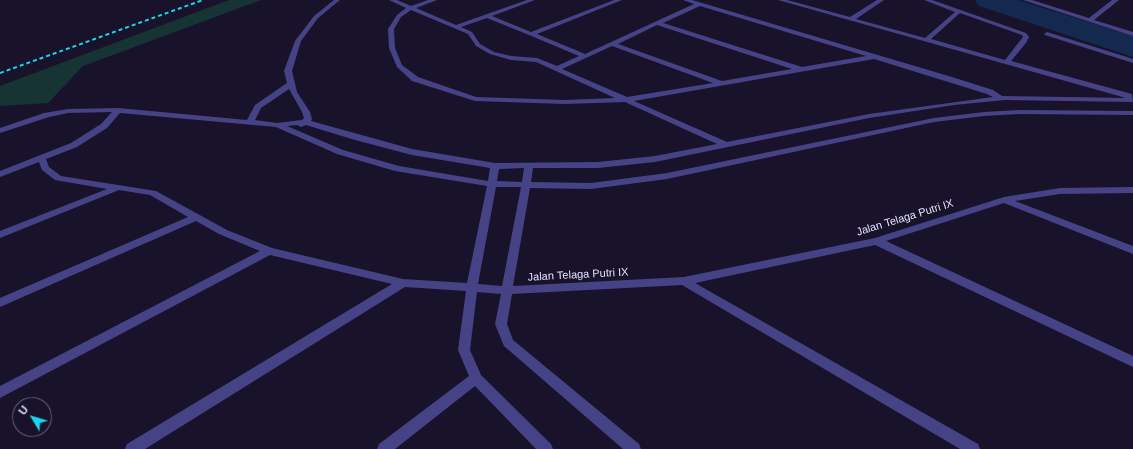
<!DOCTYPE html>
<html>
<head>
<meta charset="utf-8">
<style>
  body { margin:0 }
  #map { position:relative; width:1133px; height:449px; overflow:hidden; background:#18132b; font-family:Arial,sans-serif }
  canvas { display:block }
  .north { position:absolute; left:12px; top:397px; width:40px; height:40px; box-sizing:border-box; background:#18132b; border:1px solid #69657f; border-radius:50%; rotate:308deg; font-size:11px; font-weight:700; line-height:16px; text-align:center; color:#e3dffd }
  .north::after { content:''; display:block; margin:auto; width:14px; height:18px; background:#1ad5ee; clip-path:polygon(50% 0,100% 100%,50% 72%,0 100%) }
</style>
</head>
<body>
<div id="map">
<canvas width="1133" height="449"></canvas>
<div class="north">U</div>
</div>
<script>
const context = document.querySelector('canvas').getContext('2d');
context.lineJoin = 'round';
function paint(path, color) {
  context.fillStyle = color;
  context.fill(path, 'evenodd');
}
function shape(rows) {
  const path = new Path2D();
  for (const r of rows) {
    path.moveTo(r[0], r[1]);
    for (let i = 2; i < r.length; i += 2) path.lineTo(r[i], r[i + 1]);
  }
  return path;
}
function stroke(path, color, width, dash) {
  context.strokeStyle = color;
  context.lineWidth = width;
  context.lineCap = dash ? 'butt' : 'round';
  context.setLineDash(dash || []);
  context.stroke(path);
}
function write(font, color, halo, rows, align = 'center') {
  context.font = font + ' Arial,sans-serif';
  context.lineWidth = 3;
  context.setLineDash([]);
  context.textBaseline = 'middle';
  context.strokeStyle = halo;
  context.fillStyle = color;
  for (const [text, x, y, turn = 0] of rows) {
    context.save();
    context.translate(x, y);
    context.rotate((+turn || 0) * Math.PI / 180);
    context.textAlign = isNaN(turn) ? turn : align;
    if (halo) context.strokeText(text, 0, 0);
    context.fillText(text, 0, 0);
    context.restore();
  }
}
const green = shape([
  [229,0,261,0,83,66,48,103,0,106,0,86]
]);
const river = shape([
  [975,0,1018,0,1133,36,1133,57,979,6,975,0]
]);
const street = shape([
  [334,0,340,0,318,18,301,41,292,71,297,92,310,112,312,119,311,121,412,149,495,163,598,162,655,156,717,144,625,102,565,104,475,101,412,81,397,67,389,48,388,29,397,15,406,8,389,0,397,0,411,6,428,0,437,0,416,8,456,25,527,0,535,0,492,16,531,32,614,0,622,0,537,34,585,54,694,4,683,0,692,0,952,77,993,90,1002,96,1126,98,778,0,787,0,850,17,877,0,884,0,856,19,925,38,955,12,924,0,932,0,1026,33,1029,37,1026,43,1011,61,1132,94,1133,102,1005,100,954,105,869,118,655,162,598,168,533,168,531,182,591,183,667,173,934,118,984,112,1019,110,1133,111,1133,115,1019,114,984,116,934,122,667,179,591,189,530,188,513,286,684,277,875,238,1004,197,1060,188,1133,187,1133,193,1060,194,1015,201,1133,246,1133,254,1004,203,886,241,1133,356,1133,367,875,245,695,283,978,444,980,449,960,449,682,285,512,294,507,324,513,340,639,444,641,449,623,449,504,346,495,324,501,294,477,292,470,350,481,375,551,444,553,449,536,449,475,386,395,449,377,449,379,444,469,376,458,350,466,291,405,287,145,449,125,449,127,444,392,284,270,255,0,398,0,386,260,251,219,234,196,221,0,307,0,298,188,217,150,195,119,190,0,238,0,231,107,189,55,180,42,170,39,162,0,177,0,171,71,143,101,124,112,112,68,113,49,117,0,133,0,128,44,113,68,109,118,108,247,120,255,105,287,83,284,71,295,41,314,16,334,0],
  [700,6,866,56,802,67,663,23,700,6],
  [411,10,468,34,476,46,490,54,511,60,536,62,615,98,565,100,476,97,418,77,402,65,395,48,394,29,401,17,411,10],
  [960,13,1022,35,1023,37,1005,60,931,39,960,13],
  [487,18,529,35,579,56,557,66,537,58,511,56,494,52,480,44,472,32,461,27,487,18],
  [657,25,792,69,722,81,618,44,657,25],
  [612,46,713,83,627,97,562,69,612,46],
  [874,59,987,94,993,97,869,114,727,142,634,101,874,59],
  [289,89,302,112,304,118,302,120,277,123,255,120,261,108,289,89],
  [120,113,276,127,337,154,395,171,487,186,467,283,403,279,272,248,227,230,156,191,61,176,49,167,46,159,77,147,107,128,120,113],
  [297,125,301,127,306,125,355,140,412,155,490,168,488,181,399,166,343,150,287,126,297,125],
  [524,168,522,182,497,181,499,169,524,168],
  [496,187,521,187,502,286,478,284,496,187],
  [1023,0,1032,0,1089,18,1112,0,1119,0,1094,20,1133,32,1133,36,1023,0],
  [1047,32,1133,59,1133,63,1045,35,1044,34,1047,32]
]);
const rail = shape([
  [0,73,203,0]
]);
const streetNames = [
  ["Jalan Telaga Putri IX",905,218,-17],
  ["Jalan Telaga Putri IX",578,275,-3]
];
paint(green, '#173434');
paint(river, '#14294e');
paint(street, '#464286');
stroke(rail, '#1ad5ee', 2, [4, 3]);
write('11px', '#e3dffd', '#18132b', streetNames);
</script>
</body>
</html>
